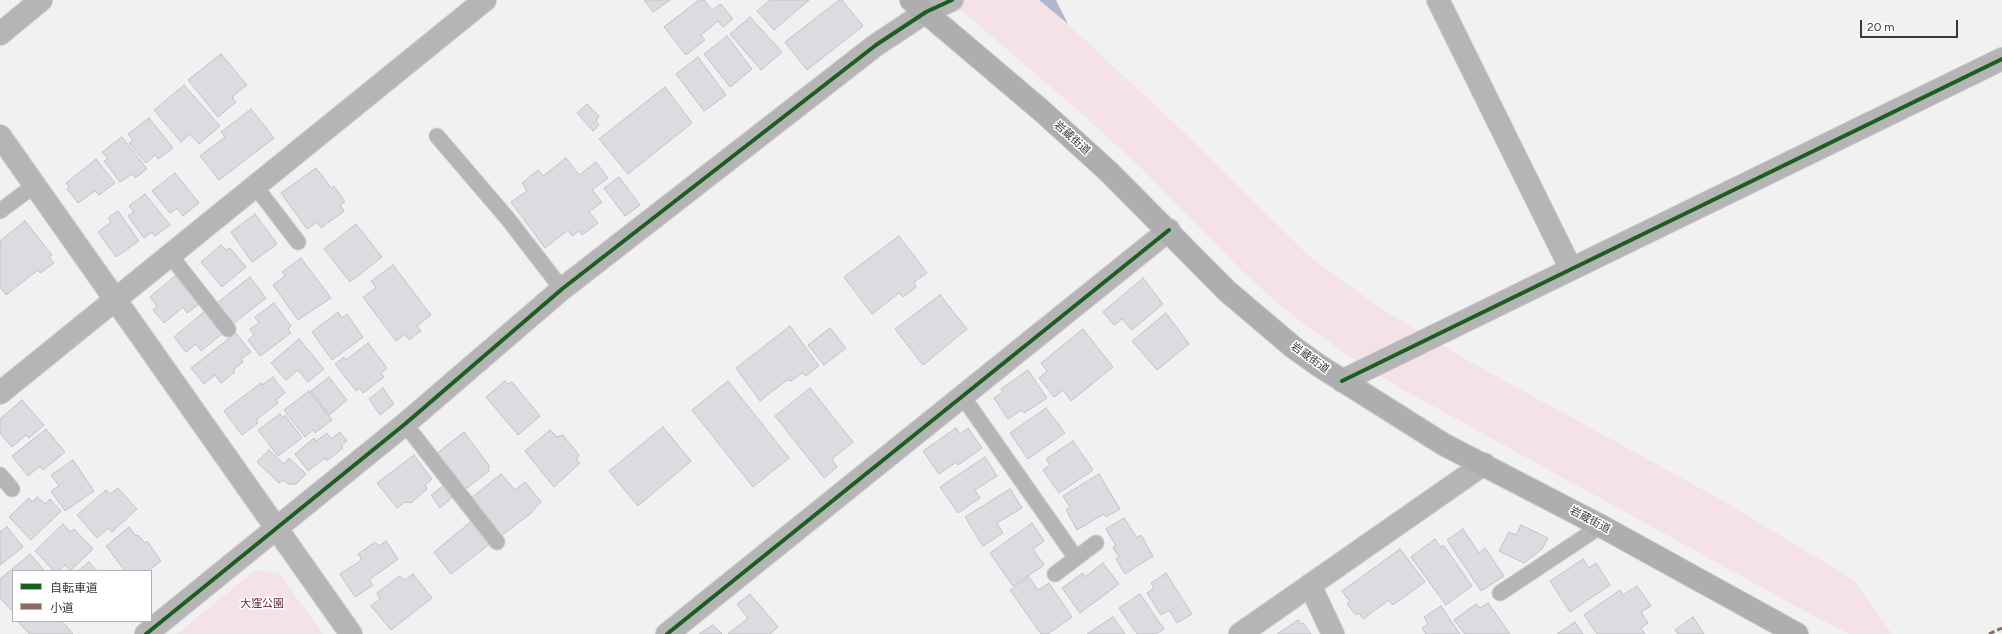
<!DOCTYPE html>
<html>
<head>
<meta charset="utf-8">
<style>
  body { margin:0 }
  #map { position:relative; width:2002px; height:634px; overflow:hidden; background:#f2f1f2; font-family:Figtree,"Noto Sans JP",sans-serif }
  canvas { display:block }
  .legend { position:absolute; left:12px; top:570px; width:140px; height:52px; box-sizing:border-box; background:#fff; border:1px solid #b0b0b1; margin:0; padding:5px 7px; list-style:none; font-size:12px; color:#3a393b }
  .legend li { display:flex; align-items:center; gap:8px; height:20px }
  .legend b { width:20px; border:1px solid #b0b0b1 }
  .scale { position:absolute; left:1860px; top:20px; width:98px; height:18px; box-sizing:border-box; border:2px solid #3a393b; border-top:0; padding-left:5px; font-size:12px; line-height:14px; white-space:nowrap; color:#3a393b; -webkit-text-stroke:3px #fff; paint-order:stroke }
</style>
</head>
<body>
<div id="map">
<canvas width="2002" height="634"></canvas>
<ul class="legend">
<li><b style="height:5px;background:#1b5e20"></b>自転車道</li>
<li><b style="height:5px;background:#8d6e63"></b>小道</li>
</ul>
<div class="scale">20 m</div>
</div>
<script>
const context = document.querySelector('canvas').getContext('2d');
context.lineJoin = 'round';
function paint(path, color) {
  context.fillStyle = color;
  context.fill(path, 'evenodd');
}
function shape(rows) {
  const path = new Path2D();
  for (const r of rows) {
    path.moveTo(r[0], r[1]);
    for (let i = 2; i < r.length; i += 2) path.lineTo(r[i], r[i + 1]);
  }
  return path;
}
function stroke(path, color, width, dash) {
  context.strokeStyle = color;
  context.lineWidth = width;
  context.lineCap = dash ? 'butt' : 'round';
  context.setLineDash(dash || []);
  context.stroke(path);
}
function write(font, color, halo, rows, align = 'center') {
  context.font = font + ' Figtree,"Noto Sans JP",sans-serif';
  context.lineWidth = 3;
  context.setLineDash([]);
  context.textBaseline = 'middle';
  context.strokeStyle = halo;
  context.fillStyle = color;
  for (const [text, x, y, turn = 0] of rows) {
    context.save();
    context.translate(x, y);
    context.rotate((+turn || 0) * Math.PI / 180);
    context.textAlign = isNaN(turn) ? turn : align;
    if (halo) context.strokeText(text, 0, 0);
    context.fillText(text, 0, 0);
    context.restore();
  }
}
const green = shape([
  [949,0,1039,0,1068,24,1193,141,1309,256,1379,307,1467,360,1720,499,1855,581,1892,634,1849,634,1821,620,1400,388,1344,353,1291,314,1264,291,1240,269,1143,170,1082,114],
  [255,570,279,573,323,634,177,634]
]);
const water = shape([
  [1039,0,1056,0,1068,24]
]);
const building = shape([
  [644,0,670,0,653,12,644,0],
  [699,0,704,0,712,10,721,4,733,19,723,27,718,21,701,35,705,40,686,55,664,27,699,0],
  [770,0,809,0,774,30,757,11,770,0],
  [839,0,842,0,863,26,807,70,785,42,839,0],
  [750,17,782,52,761,70,730,34,750,17],
  [727,36,752,69,730,87,704,54,727,36],
  [221,54,247,85,232,97,236,102,218,117,188,80,221,54],
  [698,57,726,95,704,111,676,74,698,57],
  [184,85,220,126,199,144,190,134,181,142,154,110,184,85],
  [665,87,692,123,628,174,599,139,665,87],
  [587,104,599,116,596,121,599,125,593,131,577,113,587,104],
  [251,109,274,138,219,180,200,156,225,137,221,132,251,109],
  [149,118,173,148,158,159,155,155,146,163,129,143,133,140,128,134,149,118],
  [122,137,147,169,135,178,132,174,120,182,104,161,108,159,102,152,122,137],
  [566,158,579,175,596,162,608,178,592,190,602,202,589,212,598,223,582,235,579,231,572,236,568,230,545,248,511,202,527,191,522,183,538,170,543,176,566,158],
  [96,159,115,183,99,195,95,191,78,203,67,189,69,187,66,183,96,159],
  [316,168,332,189,334,186,345,202,340,205,344,211,321,228,317,222,307,229,281,193,316,168],
  [175,173,199,203,183,216,177,208,170,213,152,191,175,173],
  [619,177,640,205,625,216,604,188,619,177],
  [145,194,170,225,155,236,152,232,144,238,128,216,134,212,129,206,145,194],
  [118,211,139,241,116,257,98,232,111,222,108,218,118,211],
  [255,214,277,244,252,262,231,232,255,214],
  [25,221,52,255,49,257,54,263,40,273,38,270,6,295,0,287,0,241,25,221],
  [356,224,382,257,350,282,324,249,356,224],
  [899,236,927,273,914,282,916,287,903,297,899,293,872,314,844,277,899,236],
  [221,245,226,250,230,248,246,267,222,287,201,262,221,245],
  [301,258,331,298,298,320,273,285,285,276,282,272,301,258],
  [393,265,431,315,417,326,421,331,409,340,405,334,396,341,363,297,376,288,371,281,393,265],
  [175,276,199,304,187,313,183,307,164,323,153,310,157,306,150,297,175,276],
  [250,277,266,298,233,324,217,303,250,277],
  [1143,278,1163,304,1132,330,1122,319,1114,325,1103,312,1143,278],
  [940,295,967,329,923,365,895,329,940,295],
  [274,303,291,326,288,329,291,333,260,356,248,340,254,335,250,329,259,323,255,317,274,303],
  [205,311,223,333,201,351,196,344,186,352,174,337,205,311],
  [338,312,342,318,347,314,363,337,332,360,312,332,338,312],
  [1166,313,1189,344,1157,370,1132,341,1166,313],
  [790,326,819,366,806,376,802,373,791,381,787,380,760,401,736,368,790,326],
  [830,328,846,348,824,365,808,345,830,328],
  [1083,329,1113,367,1071,401,1063,390,1054,397,1039,378,1047,371,1041,363,1083,329],
  [236,333,251,352,241,359,243,362,233,370,235,372,221,383,215,375,204,384,191,368,236,333],
  [299,339,324,369,308,382,298,370,286,380,271,363,299,339],
  [368,343,387,368,381,373,384,377,363,393,359,388,356,391,335,364,344,357,346,360,368,343],
  [1028,370,1047,398,1024,413,1021,410,1008,419,994,398,1003,392,1001,389,1028,370],
  [273,377,285,393,276,400,278,403,256,420,258,423,242,435,224,411,261,383,262,385,273,377],
  [329,377,347,400,329,415,311,391,329,377],
  [505,381,508,384,512,382,540,416,518,435,486,397,505,381],
  [728,381,789,458,753,487,692,410,728,381],
  [383,388,394,404,380,415,369,399,383,388],
  [810,388,853,442,832,459,837,467,824,478,775,416,810,388],
  [309,391,332,420,315,433,313,430,305,437,284,410,309,391],
  [22,400,44,425,29,438,26,435,12,447,0,433,0,419,22,400],
  [1046,408,1065,433,1028,459,1010,433,1046,408],
  [280,414,283,418,285,415,302,438,278,456,258,430,280,414],
  [663,427,691,461,638,506,609,471,663,427],
  [956,428,960,434,968,428,982,448,958,465,956,462,939,474,923,451,956,428],
  [46,429,65,452,43,470,40,466,28,476,12,456,46,429],
  [550,430,557,437,563,435,579,455,576,460,580,463,554,487,525,451,550,430],
  [340,432,347,441,341,446,343,448,327,461,325,458,308,471,295,454,314,438,316,441,327,433,331,439,340,432],
  [464,432,490,467,488,469,489,471,467,488,462,487,436,454,464,432],
  [1073,441,1093,470,1059,493,1043,470,1050,465,1046,459,1073,441],
  [269,450,284,464,289,458,306,474,296,484,288,484,283,480,279,483,257,462,269,450],
  [414,455,432,479,425,485,427,489,411,503,405,502,397,508,377,483,414,455],
  [985,457,997,476,975,490,980,498,958,513,940,487,985,457],
  [73,460,94,491,65,511,51,491,59,486,51,475,73,460],
  [501,474,515,490,525,482,541,502,530,514,501,536,471,498,501,474],
  [1099,474,1120,509,1106,517,1104,514,1077,530,1066,510,1070,507,1063,496,1099,474],
  [446,484,454,496,440,508,431,495,446,484],
  [118,488,137,509,112,532,108,528,97,538,77,515,106,490,110,494,118,488],
  [1010,489,1022,508,997,523,1003,533,983,546,965,517,1010,489],
  [37,497,45,504,50,499,61,511,31,540,9,517,29,498,32,502,37,497],
  [1124,518,1137,538,1141,535,1153,556,1125,574,1116,559,1119,557,1113,547,1116,546,1106,529,1124,518],
  [473,520,491,543,451,574,434,552,473,520],
  [1032,523,1044,541,1033,549,1044,565,1013,586,990,553,1032,523],
  [63,524,70,532,74,529,93,549,70,571,65,565,59,571,54,571,35,551,63,524],
  [1521,525,1548,538,1542,549,1524,563,1499,551,1509,532,1516,535,1521,525],
  [7,527,23,547,0,565,0,532,7,527],
  [129,527,136,536,138,535,145,543,147,541,161,561,148,571,125,571,106,546,129,527],
  [1463,529,1479,553,1485,548,1504,576,1481,591,1447,540,1463,529],
  [1435,539,1441,547,1444,546,1472,586,1446,605,1411,557,1435,539],
  [386,541,398,559,369,580,373,585,355,597,340,574,360,561,361,558,358,554,375,542,379,546,386,541],
  [1400,549,1425,582,1393,605,1389,600,1363,619,1359,613,1356,615,1347,604,1350,602,1342,591,1400,549],
  [30,554,43,569,41,571,13,571,13,608,11,610,0,598,0,579,30,554],
  [1583,559,1589,568,1596,563,1610,585,1570,612,1550,581,1583,559],
  [89,562,97,571,78,571,89,562],
  [1103,563,1119,584,1080,613,1062,588,1083,573,1085,577,1103,563],
  [1166,573,1192,614,1177,623,1169,610,1161,615,1147,593,1154,588,1151,583,1166,573],
  [413,574,432,598,391,630,371,606,380,599,377,593,399,576,405,580,413,574],
  [1029,577,1038,590,1049,583,1072,617,1048,634,1041,634,1010,590,1029,577],
  [1637,586,1651,606,1641,612,1648,623,1641,628,1645,634,1597,634,1584,615,1620,590,1623,595,1637,586],
  [750,594,778,627,770,634,728,634,748,618,737,604,750,594],
  [1140,594,1164,629,1156,634,1137,634,1119,608,1140,594],
  [1488,603,1510,634,1465,634,1454,620,1476,604,1480,608,1488,603],
  [1441,606,1460,634,1426,634,1422,628,1428,624,1424,617,1441,606],
  [1113,617,1125,634,1087,634,1113,617],
  [1693,617,1704,634,1678,634,1675,630,1693,617],
  [1298,620,1301,624,1303,623,1311,634,1277,634,1298,620],
  [18,621,62,621,73,634,29,634,18,621],
  [1575,622,1583,634,1557,634,1575,622],
  [713,625,722,634,699,634,713,625]
]);
const service = shape([
  [437,136,508,219,562,289],
  [255,186,298,242],
  [0,211,35,185],
  [170,255,228,329],
  [963,397,1076,558],
  [405,424,497,542],
  [0,475,12,489],
  [1055,574,1096,543],
  [1500,593,1601,526]
]);
const minor = shape([
  [1438,0,1571,269],
  [926,12,952,0],
  [0,34,41,0],
  [1342,381,2002,59],
  [0,393,485,0],
  [1310,585,1333,634],
  [667,634,1169,230],
  [1240,634,1484,464]
]);
const tertiary = shape([
  [0,136,351,634],
  [146,634,405,424,562,289,876,45,926,12]
]);
const primary = shape([
  [911,0,1042,111,1109,172,1227,291,1293,347,1318,365,1443,444,1601,526,1797,634]
]);
const quiet = shape([
  [1989,634,2002,628]
]);
const cycleway = shape([
  [1342,381,2002,59],
  [146,634,405,424,562,289,876,45,926,12,952,0],
  [667,634,1169,230]
]);
const streetNames = [
  ["岩蔵街道",1072,138,42],
  ["岩蔵街道",1310,358,36],
  ["岩蔵街道",1590,520,28]
];
const parkNames = [
  ["大窪公園",262,604]
];
paint(green, '#f5e2e6');
paint(water, '#b3b6d1');
paint(building, '#dddae2');
stroke(building, '#c2c1c2', 1);
stroke(service, '#cdcccd', 17);
stroke(minor, '#cdcccd', 24);
stroke(tertiary, '#cdcccd', 24);
stroke(primary, '#cdcccd', 24);
stroke(service, '#b6b5b6', 15);
stroke(minor, '#b6b5b6', 22);
stroke(tertiary, '#b6b5b6', 22);
stroke(primary, '#aeaeae', 22);
stroke(quiet, '#8d6e63', 3, [6, 3]);
stroke(cycleway, '#1b5e20', 4);
write('11px', '#3a393b', '#fff', streetNames);
write('11px', '#652c3d', '#fff', parkNames);
</script>
</body>
</html>
